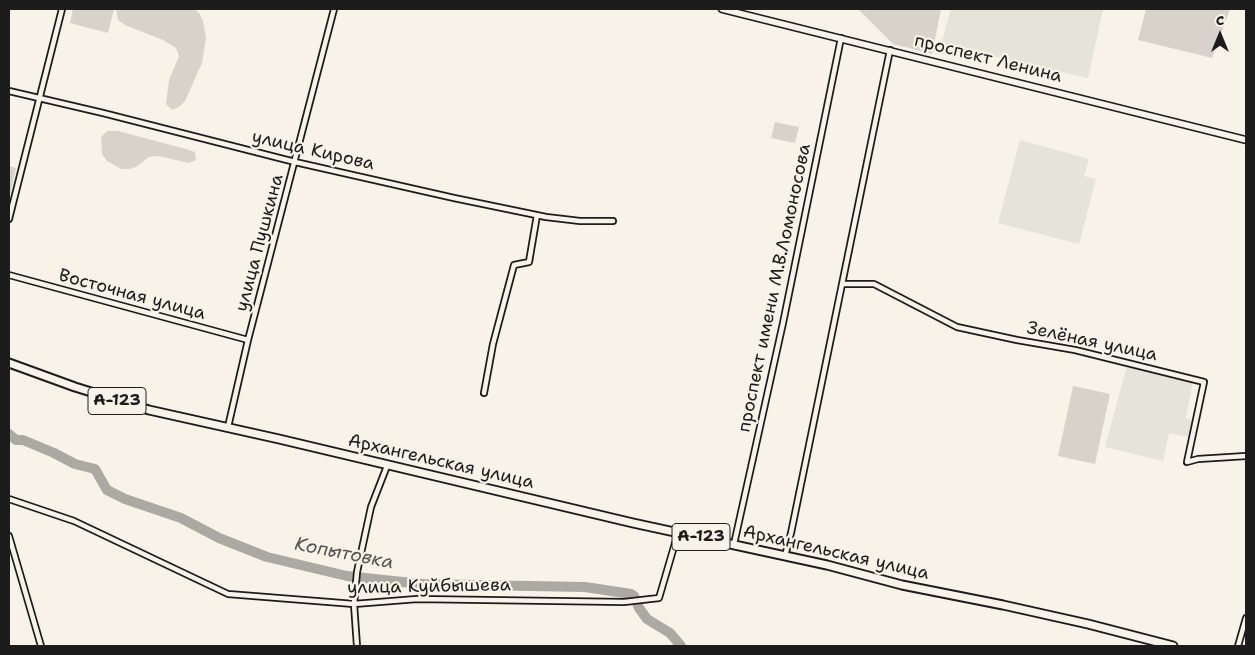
<!DOCTYPE html>
<html>
<head>
<meta charset="utf-8">
<style>
  body { margin:0 }
  #map { position:relative; width:1255px; height:655px; overflow:hidden; background:#f7f3e8; font-family:"Shantell Sans",sans-serif }
  canvas { display:block }
  .frame { position:absolute; inset:0; border:10px solid #1c1c1c; pointer-events:none }
  .north { position:absolute; left:1195px; top:10px; width:50px; height:50px; -webkit-text-stroke:4px #f7f3e8; paint-order:stroke; rotate:0deg; font-size:14px; font-weight:700; line-height:20px; text-align:center; color:#1c1c1c }
  .north::after { content:''; display:block; margin:auto; width:18px; height:22px; background:#1c1c1c; clip-path:polygon(50% 0,100% 100%,50% 72%,0 100%) }
</style>
</head>
<body>
<div id="map">
<canvas width="1255" height="655"></canvas>
<div class="frame"></div>
<div class="north">С</div>
</div>
<script>
const context = document.querySelector('canvas').getContext('2d');
context.lineJoin = 'round';
function paint(path, color) {
  context.fillStyle = color;
  context.fill(path, 'evenodd');
}
function shape(rows) {
  const path = new Path2D();
  for (const r of rows) {
    path.moveTo(r[0], r[1]);
    for (let i = 2; i < r.length; i += 2) path.lineTo(r[i], r[i + 1]);
  }
  return path;
}
function stroke(path, color, width, dash) {
  context.strokeStyle = color;
  context.lineWidth = width;
  context.lineCap = dash ? 'butt' : 'round';
  context.setLineDash(dash || []);
  context.stroke(path);
}
function write(font, color, halo, rows, align = 'center') {
  context.font = font + ' "Shantell Sans",sans-serif';
  context.lineWidth = 4.5;
  context.setLineDash([]);
  context.textBaseline = 'middle';
  context.strokeStyle = halo;
  context.fillStyle = color;
  for (const [text, x, y, turn = 0] of rows) {
    context.save();
    context.translate(x, y);
    context.rotate((+turn || 0) * Math.PI / 180);
    context.textAlign = isNaN(turn) ? turn : align;
    if (halo) context.strokeText(text, 0, 0);
    context.fillText(text, 0, 0);
    context.restore();
  }
}
const built = shape([
  [951,9,1103,9,1088,78,941,44],
  [1020,140,1089,159,1084,176,1096,179,1079,244,998,223],
  [1128,362,1193,380,1186,418,1196,421,1193,438,1169,433,1163,461,1105,447]
]);
const green = shape([
  [73,9,114,9,108,33,70,23],
  [116,9,194,9,199,13,203,21,206,38,202,63,185,101,179,107,172,110,166,104,169,80,179,56,176,48,163,40,125,25,118,20],
  [858,9,941,9,932,54,893,44],
  [1146,9,1230,9,1212,58,1138,40],
  [775,122,799,127,795,143,771,138],
  [107,131,118,131,186,149,195,152,196,160,189,163,158,156,149,157,136,167,129,169,121,169,107,161,102,154,101,137],
  [9,166,16,168,9,199],
  [1073,386,1110,394,1095,464,1058,456]
]);
const river = shape([
  [9,434,16,440,23,440,54,453,75,464,95,469,107,490,125,499,181,518,219,538,267,557,347,576,374,579,422,584,585,587,631,594,634,596,639,608,647,619,670,633,681,646]
]);
const minor = shape([
  [9,91,103,113,295,162,454,198,546,217,580,221,613,221],
  [9,219,62,9],
  [9,275,248,340],
  [842,284,874,284,957,327,1017,340,1075,350,1204,382,1187,462,1198,459,1246,456],
  [484,393,493,344,514,265,529,262,537,215],
  [228,427,248,340,334,9],
  [9,499,74,521,228,594,354,604,417,599,624,602,659,598,678,533],
  [9,536,41,646],
  [734,544,783,323,841,38],
  [785,556,791,533,890,50],
  [357,646,354,604,357,572,371,507,387,466],
  [1238,646,1246,618]
]);
const tertiary = shape([
  [722,9,1246,140]
]);
const primary = shape([
  [9,363,75,387,149,410,279,439,633,523,827,565,902,585,1003,605,1088,624,1173,646]
]);
const shields = [
  [117,401,58],
  [701,537,58]
];
const shieldNames = [
  ["А-123",117,401],
  ["А-123",701,537]
];
const streetNames = [
  ["проспект Ленина",988,59,14],
  ["улица Кирова",313,151,13],
  ["улица Пушкина",260,243,-75],
  ["проспект имени М.В.Ломоносова",775,288,-78],
  ["Восточная улица",132,295,15],
  ["Зелёная улица",1092,342,12],
  ["Архангельская улица",441,462,13],
  ["Архангельская улица",836,553,13],
  ["улица Куйбышева",429,587,-1]
];
const waterNames = [
  ["Копытовка",344,554,11]
];
paint(built, '#e6e3d9');
paint(green, '#d7d3cb');
stroke(river, '#aca9a2', 10);
stroke(minor, '#1c1c1c', 8);
stroke(tertiary, '#1c1c1c', 9);
stroke(primary, '#1c1c1c', 11);
stroke(minor, '#f7f3e8', 4.5);
stroke(tertiary, '#f7f3e8', 5.5);
stroke(primary, '#f7f3e8', 7);
for (const [x, y, w] of shields) {
  const box = new Path2D();
  box.roundRect(x - w / 2, y - 13.5, w, 27, 4);
  context.fillStyle = '#f7f3e8';
  context.fill(box);
  stroke(box, '#1c1c1c', 1);
}
write('bold 16px', '#1c1c1c', null, shieldNames);
write('18px', '#1c1c1c', '#f7f3e8', streetNames);
write('italic 19px', '#565452', '#f7f3e8', waterNames);
</script>
</body>
</html>
